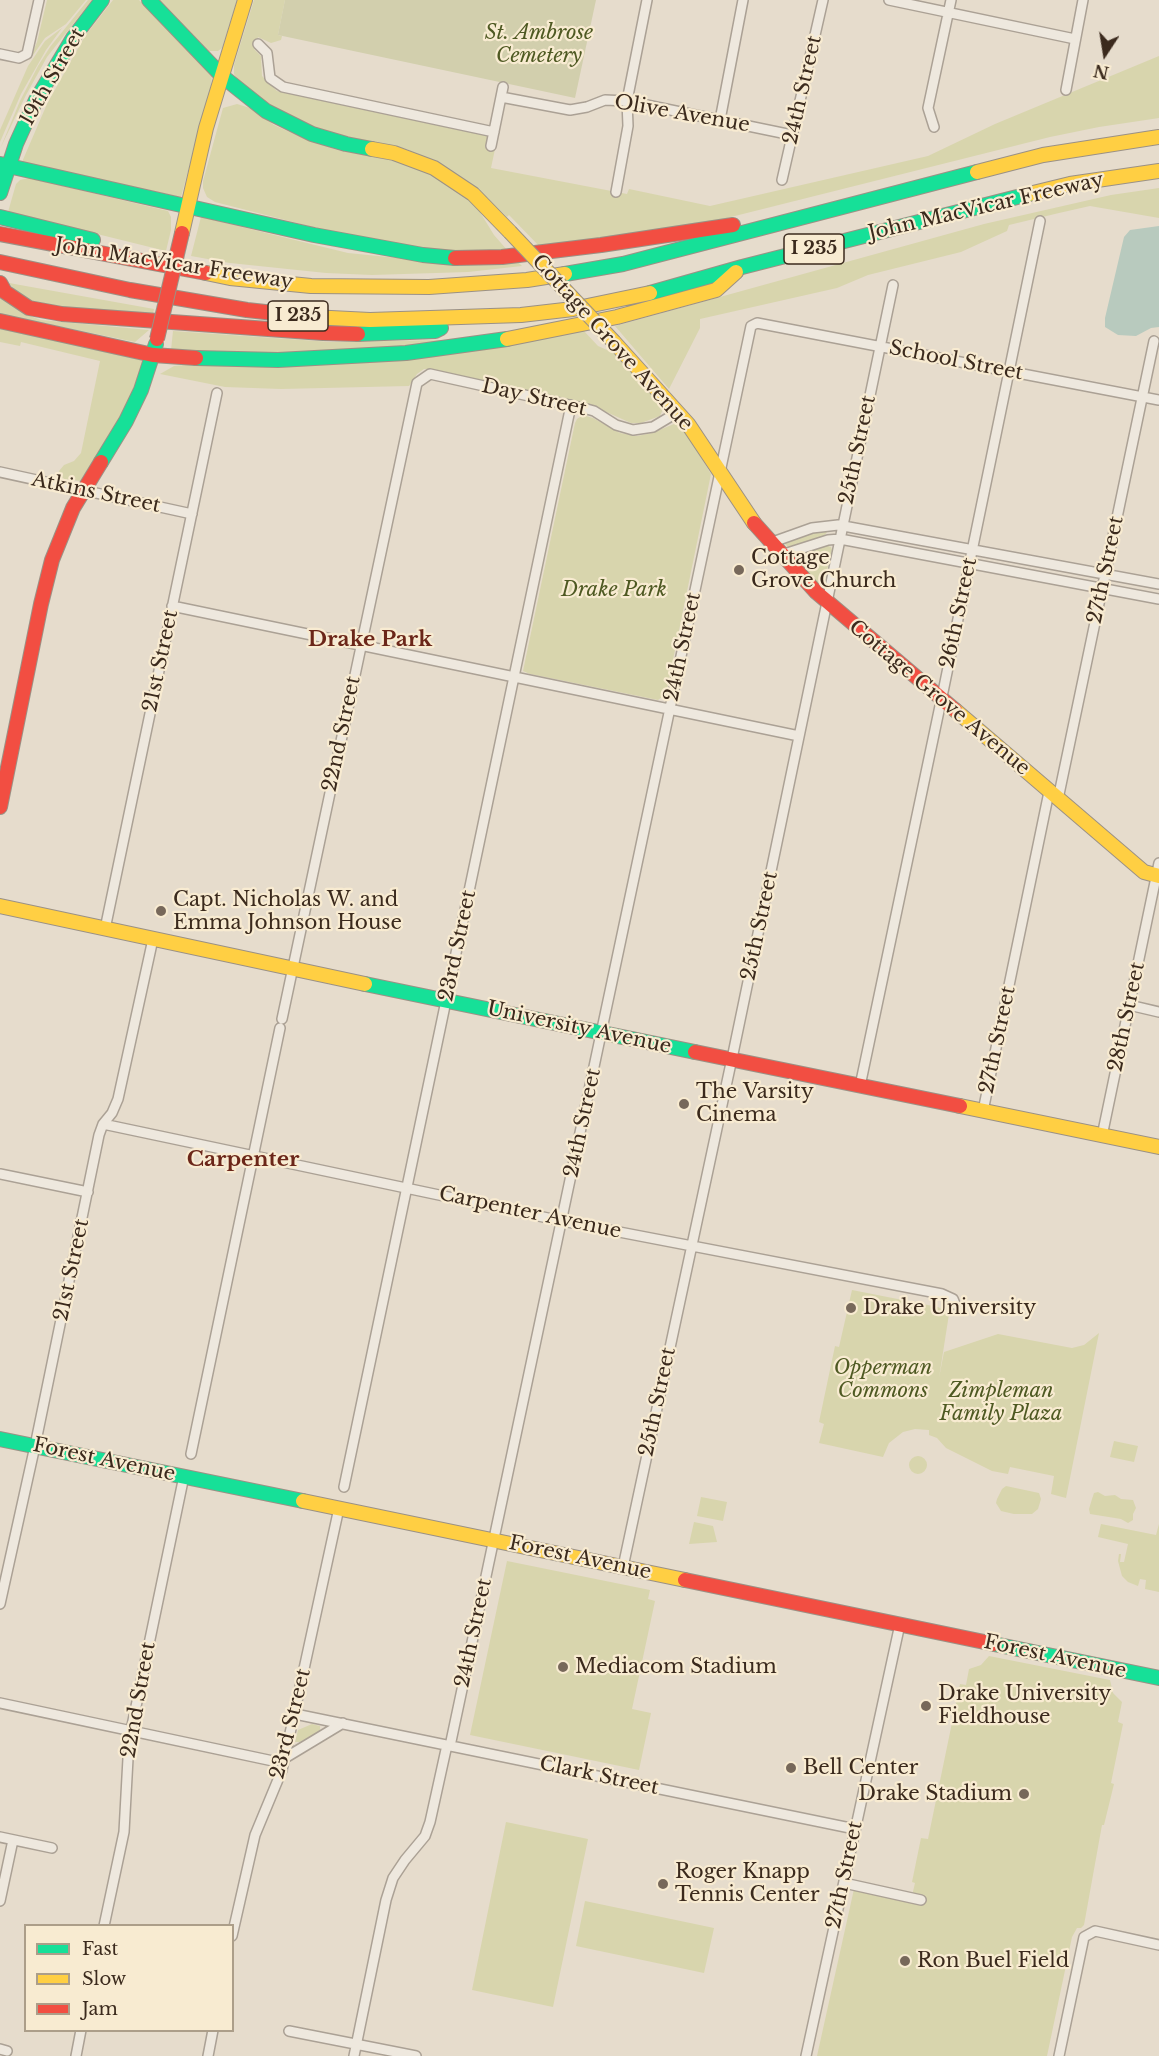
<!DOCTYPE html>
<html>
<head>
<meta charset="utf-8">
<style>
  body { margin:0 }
  #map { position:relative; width:1159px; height:2056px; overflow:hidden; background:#e6dccc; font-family:"Libre Baskerville",serif }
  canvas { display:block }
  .legend { position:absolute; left:24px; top:1924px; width:210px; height:108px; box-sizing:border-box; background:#f8ebd1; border:2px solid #ac9e89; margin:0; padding:8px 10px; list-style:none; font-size:18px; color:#3b2a1d }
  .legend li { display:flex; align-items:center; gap:12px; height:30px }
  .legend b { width:30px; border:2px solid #ac9e89 }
  .north { position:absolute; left:1075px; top:24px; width:60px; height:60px; -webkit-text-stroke:4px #f8ebd1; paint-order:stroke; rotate:192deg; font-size:16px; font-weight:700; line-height:24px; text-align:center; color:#3b2a1d }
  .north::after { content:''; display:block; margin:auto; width:21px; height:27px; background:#3b2a1d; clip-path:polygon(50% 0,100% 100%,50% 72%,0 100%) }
</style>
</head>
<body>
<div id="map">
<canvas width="1159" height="2056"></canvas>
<ul class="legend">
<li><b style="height:8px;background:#16e098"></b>Fast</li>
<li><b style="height:8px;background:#ffcf43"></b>Slow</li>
<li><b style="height:8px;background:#f24e42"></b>Jam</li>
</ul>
<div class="north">N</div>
</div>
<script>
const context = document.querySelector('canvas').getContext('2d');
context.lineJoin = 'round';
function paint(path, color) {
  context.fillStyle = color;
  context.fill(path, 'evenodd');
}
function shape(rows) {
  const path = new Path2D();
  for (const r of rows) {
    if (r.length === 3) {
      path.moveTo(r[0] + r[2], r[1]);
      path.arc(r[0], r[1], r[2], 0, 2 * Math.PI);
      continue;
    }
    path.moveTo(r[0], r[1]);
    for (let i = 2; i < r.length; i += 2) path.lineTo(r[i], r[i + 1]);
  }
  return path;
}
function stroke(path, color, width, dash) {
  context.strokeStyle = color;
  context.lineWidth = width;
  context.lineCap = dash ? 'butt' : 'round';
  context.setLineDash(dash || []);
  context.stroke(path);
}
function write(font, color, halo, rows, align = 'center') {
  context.font = font + ' "Libre Baskerville",serif';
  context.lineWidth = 4.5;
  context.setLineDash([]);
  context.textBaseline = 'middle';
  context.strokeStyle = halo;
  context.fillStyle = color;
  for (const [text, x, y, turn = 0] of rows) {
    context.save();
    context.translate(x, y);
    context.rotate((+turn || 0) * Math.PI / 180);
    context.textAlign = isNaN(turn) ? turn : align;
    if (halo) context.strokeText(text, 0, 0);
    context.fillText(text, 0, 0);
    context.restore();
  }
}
const green = shape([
  [47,0,86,0,66,24,45,38,29,61,37,42],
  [88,0,92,0,47,57,26,95,0,149,20,101,38,66,50,47],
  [113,0,139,0,212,76,211,86,181,197,22,162,47,104,77,50,85,36],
  [159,0,237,0,222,48,218,51,209,51],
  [254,0,285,0,278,35,282,36,281,40,271,43,258,37,254,49,261,56,262,76,277,91,488,136,486,147,495,149,491,168,627,194,629,189,710,206,928,156,995,124,1159,56,1159,118,1099,127,1050,137,703,224,542,249,509,215,507,217,478,189,441,164,406,149,336,134,311,126,267,103,239,82,234,74,234,65],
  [62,28,46,50,21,94,0,142,0,130,28,66,45,41],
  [237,104,250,108,274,125,303,138,337,150,406,163,430,173,475,204,494,235,508,251,439,252,348,236,215,202,207,197,203,188,203,181,223,108],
  [29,178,168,211,171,217,171,230,166,251,8,212,16,184,20,180],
  [1159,188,1159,218,1090,206,1059,213,1009,225,1007,231,961,252,868,275,837,288,700,319,700,328,669,389,615,326,984,224,1111,195],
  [201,217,348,253,438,262,517,261,522,266,468,272,372,275,326,273,230,263,191,256],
  [9,283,154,309,153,314,41,306,22,298],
  [0,294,25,314,41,320,149,330,135,342,0,314],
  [0,326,144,361,128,402,117,424,80,481,64,479,61,477,59,471,64,465,74,461,81,453,100,361,21,342,20,346,0,342],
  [173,331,331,342,444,340,423,345,276,355,171,350],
  [584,331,598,346,614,353,661,403,663,409,660,416,641,423,631,423,586,403,430,369,424,369,417,374,409,386,281,389,225,387,160,374,174,366],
  [583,415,593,418,620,433,637,436,652,433,674,424,678,425,685,431,711,474,666,694,658,700,530,674,523,671,575,423,577,419],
  [819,531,827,532,824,536,788,547,784,543],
  [826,545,831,547,832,550,824,582,820,584,816,582,796,560,799,554],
  [852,1290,938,1307,949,1314,939,1378,944,1352,998,1334,1072,1348,1084,1345,1099,1333,1066,1498,1051,1494,1054,1476,1010,1467,1008,1474,992,1471,946,1448,937,1438,929,1435,929,1430,915,1429,903,1432,889,1443,883,1457,819,1443,824,1424,819,1422,835,1346,839,1347],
  [1114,1441,1138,1446,1134,1462,1110,1457],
  [918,1465,9],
  [1006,1486,1039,1493,1041,1499,1038,1509,1032,1514,1014,1514,1001,1511,996,1503,997,1499,1002,1489],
  [1098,1492,1105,1496,1115,1495,1121,1499,1133,1500,1136,1508,1133,1514,1133,1520,1128,1523,1121,1519,1090,1514,1089,1509,1092,1499,1094,1493],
  [701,1497,727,1502,723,1521,697,1516],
  [694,1522,713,1526,717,1542,689,1544],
  [1101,1524,1156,1535,1159,1524,1159,1592,1145,1589,1146,1580,1140,1579,1138,1586,1128,1582,1122,1576,1118,1561,1119,1554,1121,1554,1120,1562,1124,1562,1128,1544,1098,1537],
  [507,1561,650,1590,648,1599,655,1601,632,1709,651,1713,639,1770,470,1735],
  [989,1656,1110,1680,1113,1693,1122,1702,1118,1722,1123,1724,1111,1783,1114,1784,1104,1825,1102,1825,1084,1925,1081,1928,1077,1928,1072,1937,1047,2056,817,2056,854,1889,911,1900,915,1883,912,1882,921,1838,928,1839,960,1684,966,1685,969,1669,981,1665],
  [312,1724,320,1726,320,1731,300,1742,295,1742,298,1730],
  [506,1822,588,1839,553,2007,472,1990],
  [585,1901,714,1928,704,1973,576,1946]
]);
const cemetery = shape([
  [285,0,596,0,575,98,278,35]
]);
const water = shape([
  [1159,226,1159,327,1151,328,1136,336,1118,335,1105,327,1105,318,1124,237,1130,230]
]);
const street = shape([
  [889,0,1075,39],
  [258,44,267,53,270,78,283,87,494,132],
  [0,54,19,58,27,54,39,0],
  [1066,90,1083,0],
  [501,97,570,110,587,107,605,100,627,101,792,135],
  [720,120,743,0],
  [934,127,928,108,951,0],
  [491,146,503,87],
  [782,180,823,0],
  [616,192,628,126,627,101,647,0],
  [0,472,192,514],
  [770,543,812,528,838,525,1159,584],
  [781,555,828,540,840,539,1159,599],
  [172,606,799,736],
  [1058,799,1154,341],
  [105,929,217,393],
  [1129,1005,1159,1012],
  [282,1019,417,383,430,374,583,408,594,411,616,425,633,430,653,427,678,412],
  [860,1086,944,687,1040,221],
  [983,1111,1049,792],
  [103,1124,562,1221,942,1294,953,1299,955,1304],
  [1102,1136,1159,863],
  [0,1174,88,1192],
  [191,1454,280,1028],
  [344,1487,571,405],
  [623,1567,734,1049,893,285],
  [0,1604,35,1446,99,1135,103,1124,112,1113,118,1099,153,939],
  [0,1703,273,1761,285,1758,343,1723],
  [295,1714,855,1829],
  [450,1746,751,326,757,323,1159,400],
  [0,1837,52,1848],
  [844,1883,921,1900],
  [0,1901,13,1840],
  [104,1926,124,1832,129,1740,184,1476],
  [232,1936,255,1835,282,1770,339,1508],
  [289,2031,416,2056],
  [0,2049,7,2051],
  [76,2056,81,2030],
  [208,2056,213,2030],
  [354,2056,386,1900,393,1878,405,1860,425,1836,430,1822,447,1745],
  [806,2056,900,1624],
  [1059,2056,1084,1937,1095,1931,1159,1945]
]);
const fast = shape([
  [149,0,222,76,266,111,312,134,346,144,372,149],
  [0,164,314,235,423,255,455,258],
  [0,193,16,144,36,100,73,38,102,0],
  [0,217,93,240],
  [565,274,623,264,977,172],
  [650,293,742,267,1029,194],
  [358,334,435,331,441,328],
  [196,358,278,360,406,353,507,339],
  [101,462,126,421,141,390,156,344],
  [365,984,695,1052],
  [0,1439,303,1501],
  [994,1644,1159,1678]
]);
const slow = shape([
  [372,149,394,153,434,168,473,194,510,232],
  [977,172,1043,155,1159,137],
  [1029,194,1070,184,1159,171],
  [182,233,206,128,245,0],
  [206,273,230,278,311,286,429,287,527,280,565,274],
  [311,317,370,320,521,315,573,309,650,293],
  [507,339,617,317,716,290,736,272],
  [614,342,688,424,754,523],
  [955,710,1144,872,1159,876],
  [0,906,365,984],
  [960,1106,1159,1147],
  [303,1501,685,1580]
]);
const jam = shape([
  [0,234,206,273],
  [455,258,502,257,601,245,733,225],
  [0,262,130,290,247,310,311,317],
  [0,283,5,292,29,308,62,314,323,333,358,334],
  [0,321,153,355,196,358],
  [754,523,816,592,955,710],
  [0,807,41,604,52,560,73,508,101,462],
  [695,1052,960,1106],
  [685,1580,994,1644]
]);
const slowBridge = shape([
  [510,232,614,342]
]);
const jamBridge = shape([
  [157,339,182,233]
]);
const markers = [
  [739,570,6,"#77685a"],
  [161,911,6,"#77685a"],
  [684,1104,6,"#77685a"],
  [851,1308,6,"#77685a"],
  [563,1667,6,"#77685a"],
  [926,1706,6,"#77685a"],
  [791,1768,6,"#77685a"],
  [1024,1794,6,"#77685a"],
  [663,1884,6,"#77685a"],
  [905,1961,6,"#77685a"]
];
const shields = [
  [814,249,60],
  [298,316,60]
];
const shieldNames = [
  ["I 235",814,249],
  ["I 235",298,316]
];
const parkNames = [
  ["St. Ambrose",539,33],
  ["Cemetery",539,56],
  ["Drake Park",614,590],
  ["Opperman",883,1368],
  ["Commons",883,1391],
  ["Zimpleman",1001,1391],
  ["Family Plaza",1001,1414]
];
const streetNames = [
  ["19th Street",53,77,-60],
  ["24th Street",803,90,-77],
  ["Olive Avenue",682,114,10],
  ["John MacVicar Freeway",986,207,-13],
  ["John MacVicar Freeway",174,264,9],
  ["Cottage Grove Avenue",612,343,48],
  ["School Street",956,361,11],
  ["Day Street",534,398,13],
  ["25th Street",858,450,-78],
  ["Atkins Street",96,493,12],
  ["27th Street",1106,570,-78],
  ["26th Street",959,613,-78],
  ["24th Street",683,647,-78],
  ["21st Street",161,661,-78],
  ["Cottage Grove Avenue",939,698,40],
  ["22nd Street",342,734,-78],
  ["25th Street",760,926,-78],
  ["23rd Street",458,946,-78],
  ["28th Street",1127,1017,-78],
  ["University Avenue",579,1028,12],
  ["27th Street",998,1040,-78],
  ["24th Street",583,1123,-78],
  ["Carpenter Avenue",530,1213,12],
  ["21st Street",72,1270,-78],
  ["25th Street",658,1402,-78],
  ["Forest Avenue",104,1460,12],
  ["Forest Avenue",580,1558,12],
  ["24th Street",474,1633,-78],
  ["Forest Avenue",1055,1657,12],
  ["22nd Street",139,1700,-80],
  ["23rd Street",291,1724,-76],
  ["Clark Street",599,1776,12],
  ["27th Street",845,1875,-78]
];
const poiNames = [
  ["Cottage",751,558],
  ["Grove Church",751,581],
  ["Capt. Nicholas W. and",173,900],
  ["Emma Johnson House",173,923],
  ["The Varsity",696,1092],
  ["Cinema",696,1115],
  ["Drake University",863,1308],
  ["Mediacom Stadium",575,1667],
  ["Drake University",938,1694],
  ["Fieldhouse",938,1717],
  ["Bell Center",803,1768],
  ["Drake Stadium",1012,1794,"right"],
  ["Roger Knapp",675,1872],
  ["Tennis Center",675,1895],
  ["Ron Buel Field",917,1961]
];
const neighbourhoodNames = [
  ["Drake Park",370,640],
  ["Carpenter",243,1160]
];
paint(green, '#d8d5ad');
paint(cemetery, '#d2cfad');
paint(water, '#b8cabe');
stroke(street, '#aba195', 12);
stroke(fast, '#9b9185', 16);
stroke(slow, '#9b9185', 16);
stroke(jam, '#9b9185', 16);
stroke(street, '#eee8de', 9);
stroke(fast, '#16e098', 14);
stroke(slow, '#ffcf43', 14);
stroke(jam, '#f24e42', 14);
stroke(slowBridge, '#9b9185', 16, []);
stroke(jamBridge, '#9b9185', 16, []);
stroke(slowBridge, '#ffcf43', 14);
stroke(jamBridge, '#f24e42', 14);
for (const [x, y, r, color] of markers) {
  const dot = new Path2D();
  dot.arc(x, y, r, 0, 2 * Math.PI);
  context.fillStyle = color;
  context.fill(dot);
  stroke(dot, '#f8ebd1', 2);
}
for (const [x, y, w] of shields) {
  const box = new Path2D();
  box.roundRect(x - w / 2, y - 15, w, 30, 4.5);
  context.fillStyle = '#f8ebd1';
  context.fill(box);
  stroke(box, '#3b2a1d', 1.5);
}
write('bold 18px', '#3b2a1d', null, shieldNames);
write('italic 20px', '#4e5922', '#f8ebd1', parkNames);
write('20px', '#3b2a1d', '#f8ebd1', streetNames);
write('20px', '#3b2a1d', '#f8ebd1', poiNames, 'left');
write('bold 21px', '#6b2619', '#f8ebd1', neighbourhoodNames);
</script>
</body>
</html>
